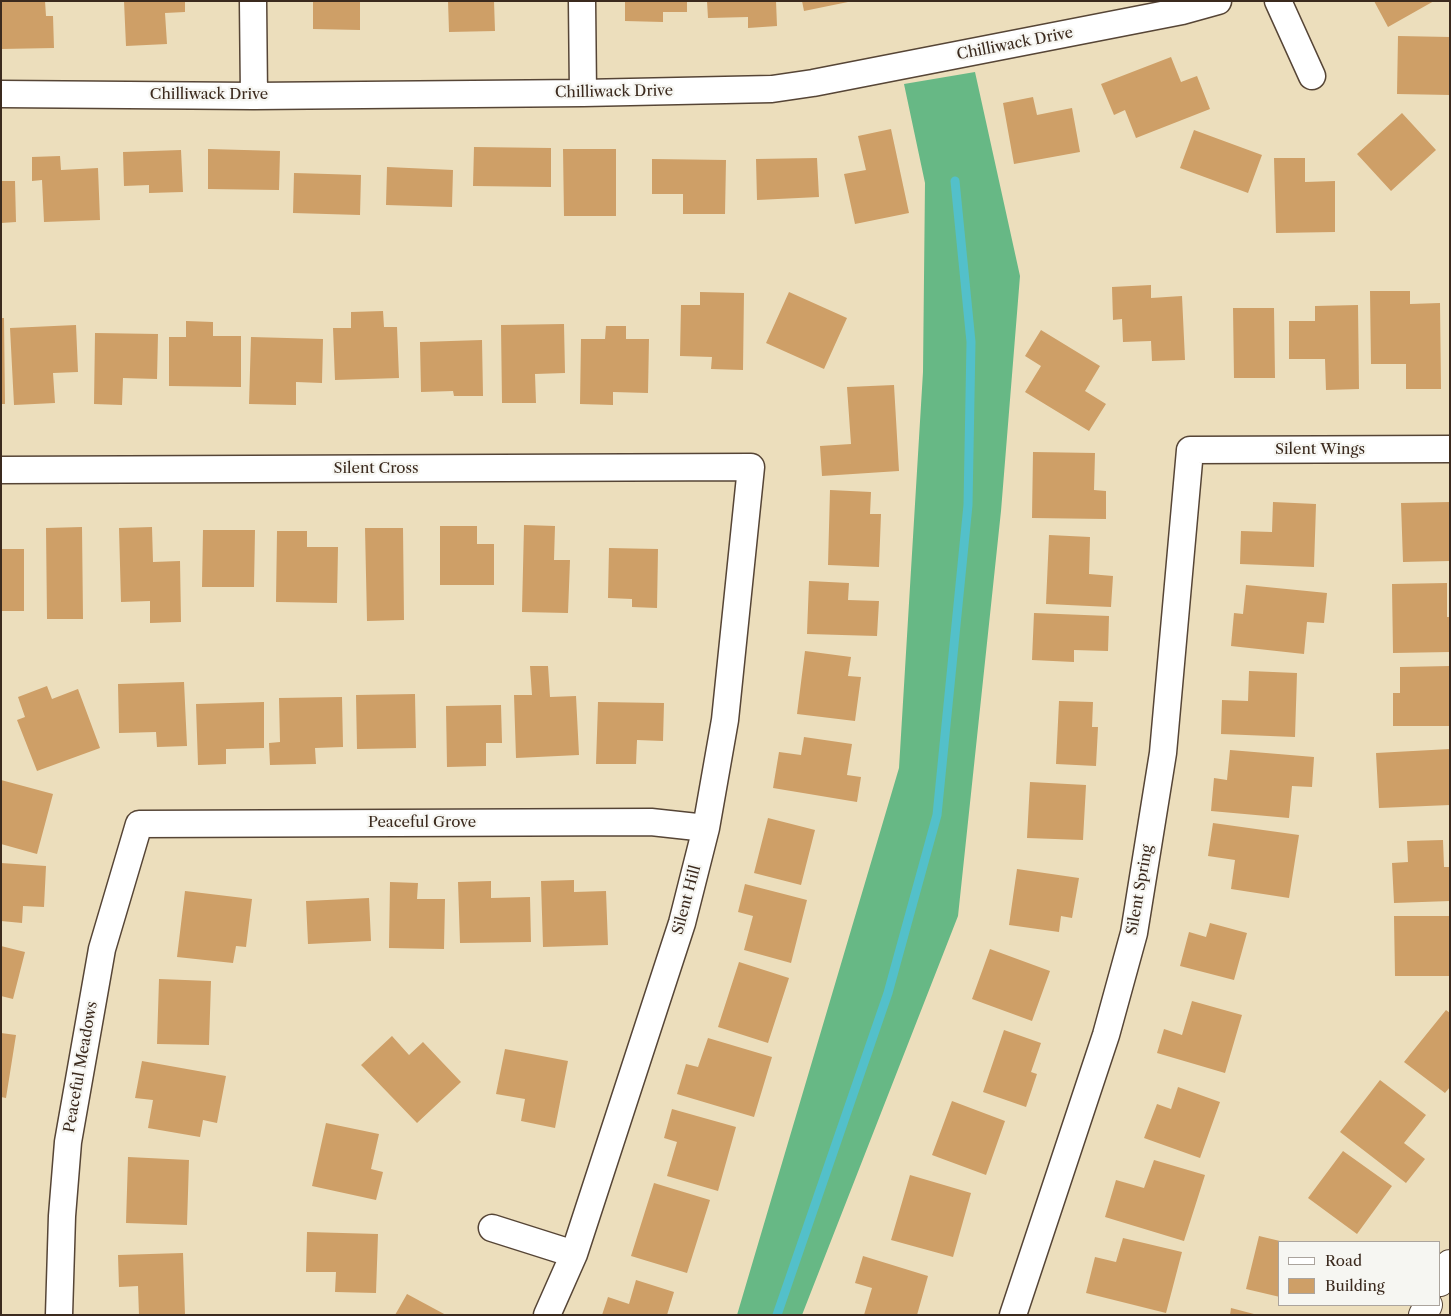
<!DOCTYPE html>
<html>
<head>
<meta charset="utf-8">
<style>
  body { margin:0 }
  #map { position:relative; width:1451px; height:1316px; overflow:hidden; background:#ecdebc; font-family:"Libre Caslon Text",serif }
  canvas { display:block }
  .frame { position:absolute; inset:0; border:2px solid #3b2a1e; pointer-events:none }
  .legend { position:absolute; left:1278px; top:1241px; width:162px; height:65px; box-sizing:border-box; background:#f6f6f2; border:1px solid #aba49d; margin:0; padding:6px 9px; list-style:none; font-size:15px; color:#3b2a1e }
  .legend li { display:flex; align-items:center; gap:10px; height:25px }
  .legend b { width:25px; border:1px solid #aba49d }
</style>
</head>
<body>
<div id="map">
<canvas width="1451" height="1316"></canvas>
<div class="frame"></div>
<ul class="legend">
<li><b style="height:6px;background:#fff"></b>Road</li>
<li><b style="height:14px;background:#ce9f67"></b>Building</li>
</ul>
</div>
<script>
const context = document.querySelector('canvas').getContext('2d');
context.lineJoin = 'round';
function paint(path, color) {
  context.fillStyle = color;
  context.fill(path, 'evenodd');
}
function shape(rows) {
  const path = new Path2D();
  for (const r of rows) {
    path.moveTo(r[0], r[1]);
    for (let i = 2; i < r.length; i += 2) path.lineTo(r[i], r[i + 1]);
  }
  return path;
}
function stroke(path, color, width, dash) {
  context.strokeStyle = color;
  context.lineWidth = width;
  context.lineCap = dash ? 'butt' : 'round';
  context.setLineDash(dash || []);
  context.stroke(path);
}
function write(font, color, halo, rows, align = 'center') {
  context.font = font + ' "Libre Caslon Text",serif';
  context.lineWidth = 4.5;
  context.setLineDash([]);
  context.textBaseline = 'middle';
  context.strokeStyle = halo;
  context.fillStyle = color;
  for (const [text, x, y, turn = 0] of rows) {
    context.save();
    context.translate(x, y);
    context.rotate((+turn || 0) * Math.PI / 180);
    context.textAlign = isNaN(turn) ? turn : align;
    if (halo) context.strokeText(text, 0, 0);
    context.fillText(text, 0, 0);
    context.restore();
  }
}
const forest = shape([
  [975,72,1020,276,1001,511,958,916,802,1315,737,1315,899,768,923,372,925,183,904,84]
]);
const stream = shape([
  [777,1315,888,993,937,815,968,505,971,342,955,181]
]);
const building = shape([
  [1,1,45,1,46,16,53,16,54,48,1,49],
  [124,1,185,1,185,12,165,13,167,44,126,46],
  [313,1,360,1,360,30,313,29],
  [448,1,494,1,495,31,449,32],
  [625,1,687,1,687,12,663,12,663,22,625,21],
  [707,1,776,1,777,26,748,28,748,17,708,18],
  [802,1,848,1,848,2,804,11],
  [1374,1,1434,1,1388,27],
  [1398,36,1450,37,1450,95,1397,94],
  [1171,57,1181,82,1197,76,1210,109,1136,138,1125,110,1114,115,1101,84],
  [1033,97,1037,115,1072,108,1080,152,1014,164,1003,103],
  [1402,113,1436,150,1391,191,1357,154],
  [891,129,909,213,855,224,844,174,866,170,858,136],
  [1194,130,1262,155,1248,193,1180,168],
  [474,147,551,148,551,187,473,186],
  [208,149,280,151,279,190,208,189],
  [563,149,616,149,616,216,564,216],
  [181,150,183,192,149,193,149,185,124,186,123,152],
  [60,156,61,170,98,168,100,220,44,222,42,180,32,181,32,157],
  [817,158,819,197,757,200,756,159],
  [1274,158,1305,158,1305,182,1335,181,1335,232,1276,233],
  [652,159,726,160,725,214,683,214,683,194,652,194],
  [387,167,453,170,452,207,386,205],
  [294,173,361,175,360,215,293,213],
  [1,181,15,181,16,222,1,223],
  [1151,285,1151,298,1182,296,1185,360,1152,361,1151,341,1123,342,1122,319,1113,320,1112,287],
  [1370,291,1410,291,1410,304,1440,303,1441,389,1406,389,1406,364,1371,364],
  [700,292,744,293,743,370,711,369,712,357,680,356,681,305,700,305],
  [789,292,847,318,824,369,766,343],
  [1358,305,1359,389,1326,390,1325,359,1289,359,1289,321,1315,321,1315,306],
  [1233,308,1274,308,1275,378,1234,378],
  [383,311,384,327,397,327,399,378,335,380,333,328,351,328,351,312],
  [1,318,4,318,5,404,1,404],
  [186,321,213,322,213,336,241,336,241,387,169,386,169,337,186,337],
  [564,324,565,373,535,374,536,403,502,403,501,325],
  [76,325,78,372,53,373,55,403,14,405,10,328],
  [606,326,626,326,626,339,649,339,648,393,613,392,613,405,580,404,581,339,605,339],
  [1041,330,1100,366,1085,391,1106,404,1089,431,1025,392,1041,366,1025,356],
  [95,333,158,334,157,379,123,378,122,405,94,404],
  [251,337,323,339,322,383,296,382,296,405,249,404],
  [482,340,483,396,454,396,453,391,421,392,420,342],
  [894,385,899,471,822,476,820,446,851,444,847,387],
  [1033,452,1095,453,1094,490,1106,491,1106,519,1032,518],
  [830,490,871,492,870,514,881,514,879,567,828,565],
  [1273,502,1316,504,1314,567,1240,564,1241,531,1272,532],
  [1450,502,1450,561,1403,562,1401,503],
  [524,525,555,526,554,560,570,560,568,613,522,612],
  [440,526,477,526,477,544,494,544,494,585,440,585],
  [82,527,83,619,47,619,46,528],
  [152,527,153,562,180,561,181,622,150,623,150,601,121,602,119,528],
  [365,528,403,528,404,620,367,621],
  [203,530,255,530,254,587,202,587],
  [277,531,307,531,307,547,338,547,337,603,276,602],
  [1049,535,1090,537,1089,574,1113,576,1111,607,1046,604],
  [609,548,658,549,657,608,632,607,632,599,608,598],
  [1,549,24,549,24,611,1,611],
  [809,581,849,583,848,600,879,601,877,636,807,634],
  [1447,583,1447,617,1450,617,1450,652,1393,653,1392,584],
  [1246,585,1327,593,1324,623,1307,622,1304,654,1231,646,1234,613,1243,614],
  [1034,613,1109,616,1108,651,1074,650,1074,662,1032,660],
  [805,651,851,657,848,676,861,677,855,721,797,714],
  [530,666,548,666,550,697,576,696,579,755,516,758,514,695,532,695],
  [1450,666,1450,726,1393,726,1393,693,1400,693,1400,667],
  [1249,671,1297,673,1295,737,1221,734,1222,700,1248,701],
  [184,682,187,746,157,747,156,732,119,733,118,684],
  [47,686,52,699,78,689,100,748,37,771,17,720,25,717,18,697],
  [415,694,416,748,357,749,356,695],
  [342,697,343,747,315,748,316,764,270,765,269,743,280,742,279,698],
  [1059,701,1093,702,1092,727,1098,727,1096,766,1056,764],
  [264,702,264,748,226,749,226,764,198,765,196,704],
  [598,702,664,703,663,741,637,740,636,764,596,764],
  [501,705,502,743,486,743,486,766,447,767,446,706],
  [804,737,852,744,847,775,861,777,857,802,773,788,779,752,801,755],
  [1450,749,1450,805,1379,808,1376,753],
  [1230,750,1314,757,1312,787,1292,786,1289,818,1211,811,1214,778,1227,780],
  [1,780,53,794,37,854,1,844],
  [1030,782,1086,785,1083,840,1027,838],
  [768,818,815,830,801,885,754,873],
  [1213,823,1299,835,1289,898,1231,889,1235,860,1208,856],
  [1443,840,1444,867,1450,867,1450,901,1394,903,1392,863,1408,862,1407,841],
  [1,863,46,866,44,907,23,906,22,923,1,921],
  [1017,869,1079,878,1072,918,1061,916,1059,932,1009,925],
  [574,880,574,892,606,891,608,945,543,947,541,881],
  [491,881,491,898,530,897,531,942,460,943,458,882],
  [390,882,418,883,417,899,445,899,444,949,389,948],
  [745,884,807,900,791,963,744,950,753,916,738,912],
  [185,891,252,899,246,947,236,946,233,963,177,957],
  [369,898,371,941,308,944,306,901],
  [1394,916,1450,916,1450,976,1395,976],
  [1210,923,1247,933,1234,980,1180,966,1189,932,1206,937],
  [1,946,25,952,13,999,1,996],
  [990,949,1050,971,1032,1021,972,999],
  [739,962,789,978,768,1043,718,1027],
  [159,979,211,981,209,1045,157,1044],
  [1192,1001,1242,1015,1225,1073,1157,1053,1164,1029,1182,1035],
  [1446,1010,1450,1013,1450,1087,1445,1093,1404,1062],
  [1004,1030,1041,1043,1031,1072,1037,1074,1026,1107,983,1092],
  [1,1033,16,1035,6,1098,1,1097],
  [392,1036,409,1055,423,1042,461,1082,417,1123,361,1065],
  [708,1038,772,1057,754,1117,677,1094,686,1064,698,1067],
  [505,1049,568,1061,555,1128,521,1121,525,1099,496,1094],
  [142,1061,226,1076,217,1123,203,1120,200,1137,148,1128,153,1100,135,1098],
  [1380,1080,1426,1115,1404,1143,1425,1159,1406,1183,1340,1132],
  [1178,1087,1220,1102,1200,1158,1144,1138,1157,1104,1171,1109],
  [952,1101,1005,1121,986,1175,932,1155],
  [672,1109,736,1127,718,1191,667,1176,677,1142,664,1138],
  [326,1123,379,1134,371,1169,383,1172,376,1200,312,1186],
  [1343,1151,1392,1186,1357,1234,1308,1198],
  [128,1157,189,1160,187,1225,126,1223],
  [1154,1160,1205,1175,1184,1241,1105,1217,1116,1180,1144,1188],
  [910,1175,971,1193,953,1257,891,1240],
  [654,1183,710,1200,687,1273,631,1256],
  [307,1232,378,1234,376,1293,335,1292,336,1272,306,1272],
  [1259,1236,1280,1241,1280,1297,1246,1289],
  [1123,1238,1182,1252,1166,1313,1086,1293,1095,1257,1116,1262],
  [183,1253,185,1315,139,1315,138,1286,119,1287,118,1255],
  [863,1256,928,1276,917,1315,864,1315,872,1288,855,1283],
  [636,1280,674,1292,667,1315,602,1315,608,1297,629,1304],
  [407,1294,446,1315,395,1315],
  [1231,1308,1254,1314,1254,1315,1230,1315]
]);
const minor = shape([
  [253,1,254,96],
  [582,1,583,93],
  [1278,1,1312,76],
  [1,94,254,96,583,93,772,89,813,83,1182,11,1218,1],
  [1,470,751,467,725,720,706,828,682,923,574,1254,547,1315],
  [492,1228,574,1254],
  [59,1315,62,1216,68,1142,102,949,139,824,651,822,706,828],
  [1013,1315,1106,1035,1134,933,1163,753,1190,450,1450,449]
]);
const tertiary = shape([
  [1440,1282,1450,1264],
  [1423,1315,1428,1305]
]);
const streetNames = [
  ["Chilliwack Drive",1015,44,-11],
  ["Chilliwack Drive",614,92,-1],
  ["Chilliwack Drive",209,95],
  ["Silent Wings",1320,450],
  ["Silent Cross",376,469],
  ["Peaceful Grove",422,823],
  ["Silent Spring",1140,890,-80],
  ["Silent Hill",687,900,-75],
  ["Peaceful Meadows",81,1067,-80]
];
paint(forest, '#67b885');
stroke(stream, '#53c0ca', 9);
paint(building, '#ce9f67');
stroke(minor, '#564536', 29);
stroke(tertiary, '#564536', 30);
stroke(minor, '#fff', 26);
stroke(tertiary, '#fff', 28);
write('15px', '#3b2a1e', '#f6f6f2', streetNames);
</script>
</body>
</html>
